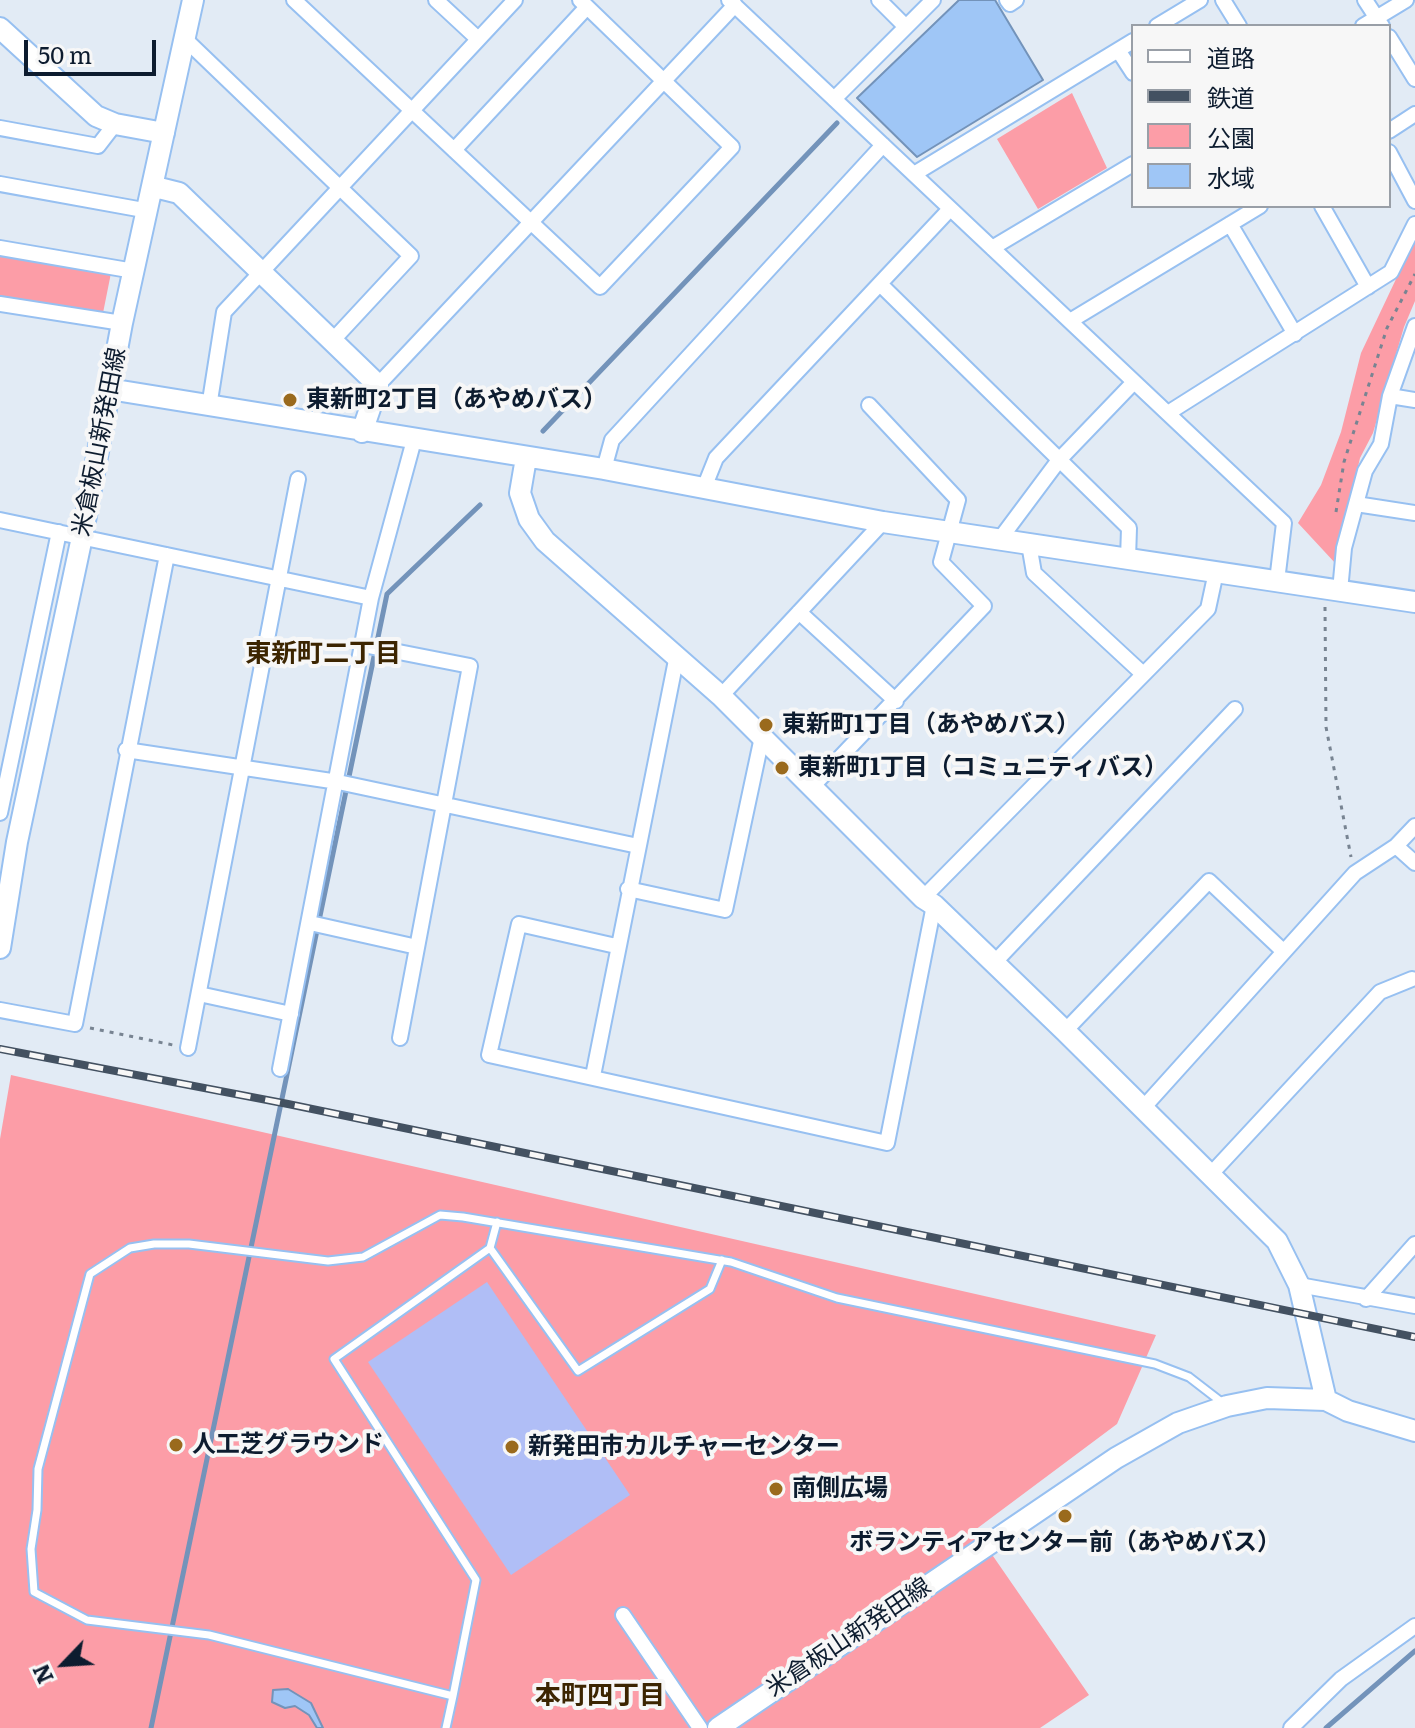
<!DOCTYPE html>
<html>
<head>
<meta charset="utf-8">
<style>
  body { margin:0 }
  #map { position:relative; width:1415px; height:1728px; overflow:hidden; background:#e2ebf5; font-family:Literata,"Noto Sans JP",serif }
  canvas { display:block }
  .legend { position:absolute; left:1131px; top:24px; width:260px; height:184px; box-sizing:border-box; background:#f7f7f7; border:2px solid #999fa7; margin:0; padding:10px 14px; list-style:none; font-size:24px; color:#0d1c2f }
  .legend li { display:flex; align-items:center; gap:16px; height:40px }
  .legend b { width:40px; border:2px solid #999fa7 }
  .north { position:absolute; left:24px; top:1624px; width:80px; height:80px; -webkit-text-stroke:6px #f7f7f7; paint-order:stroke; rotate:245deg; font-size:22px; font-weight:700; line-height:32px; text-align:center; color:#0d1c2f }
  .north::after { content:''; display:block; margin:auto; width:28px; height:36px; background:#0d1c2f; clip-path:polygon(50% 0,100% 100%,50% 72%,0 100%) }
  .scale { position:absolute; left:24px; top:40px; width:132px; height:36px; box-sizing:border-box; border:4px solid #0d1c2f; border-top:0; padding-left:10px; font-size:24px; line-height:28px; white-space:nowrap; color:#0d1c2f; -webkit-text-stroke:6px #f7f7f7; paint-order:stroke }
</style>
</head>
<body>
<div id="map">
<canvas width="1415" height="1728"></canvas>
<ul class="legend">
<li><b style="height:10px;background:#fff"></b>道路</li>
<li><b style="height:10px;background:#435161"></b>鉄道</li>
<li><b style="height:22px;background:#fc9da7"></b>公園</li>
<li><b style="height:22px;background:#9fc6f6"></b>水域</li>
</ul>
<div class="north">N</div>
<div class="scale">50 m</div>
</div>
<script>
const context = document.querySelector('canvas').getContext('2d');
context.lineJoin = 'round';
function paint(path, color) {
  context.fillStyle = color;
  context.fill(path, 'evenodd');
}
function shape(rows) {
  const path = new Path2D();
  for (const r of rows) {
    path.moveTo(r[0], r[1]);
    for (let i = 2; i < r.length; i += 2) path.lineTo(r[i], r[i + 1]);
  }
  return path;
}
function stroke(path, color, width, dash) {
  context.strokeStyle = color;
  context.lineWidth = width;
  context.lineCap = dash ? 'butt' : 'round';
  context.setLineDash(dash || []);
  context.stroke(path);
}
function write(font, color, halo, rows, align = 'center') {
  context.font = font + ' Literata,"Noto Sans JP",serif';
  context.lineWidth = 8;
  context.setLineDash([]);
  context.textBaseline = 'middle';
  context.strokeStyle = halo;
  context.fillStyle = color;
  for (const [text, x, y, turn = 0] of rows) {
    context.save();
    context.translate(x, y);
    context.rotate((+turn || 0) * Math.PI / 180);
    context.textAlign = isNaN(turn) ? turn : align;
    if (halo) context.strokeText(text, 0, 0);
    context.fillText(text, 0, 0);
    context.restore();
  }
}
const green = shape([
  [1072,93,1107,168,1038,209,997,139],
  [1415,239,1415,301,1404,327,1373,433,1360,458,1336,564,1298,523,1321,485,1341,432,1361,353],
  [0,254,111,273,103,313,0,297],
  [11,1075,1156,1335,1117,1424,975,1530,1089,1695,1040,1728,0,1728,0,1139]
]);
const water = shape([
  [959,0,995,0,1043,80,917,157,857,98,959,0],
  [288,1689,311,1703,323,1728,317,1728,309,1715,295,1706,285,1708,272,1702,273,1690,288,1689]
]);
const stream = shape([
  [543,431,837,123],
  [151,1728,387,594,480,505],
  [1326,1728,1415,1651]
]);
const building = shape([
  [487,1282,630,1495,511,1575,368,1362]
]);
const path = shape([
  [1336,512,1344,462,1387,328,1415,274],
  [1325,607,1326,727,1351,857],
  [90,1028,173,1045]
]);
const lane = shape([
  [490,1248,497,1222],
  [453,1696,476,1580,334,1359,490,1248,578,1371,710,1289,722,1260],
  [446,1728,453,1696,209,1635,87,1620,34,1592,31,1549,37,1510,38,1469,90,1274,130,1248,154,1244,189,1244,328,1261,363,1257,440,1215,463,1217,731,1262,837,1298,1155,1364,1189,1377,1224,1404]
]);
const street = shape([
  [294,0,600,287,732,147,580,0],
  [436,0,478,39],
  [729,0,1284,523,1277,581],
  [879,0,906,27],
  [1007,0,1010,4,1016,0],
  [1223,0,1239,26],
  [1365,0,1382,26],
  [1157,26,1200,0],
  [1363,26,1406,0],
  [1389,37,1415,79],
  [185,39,411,256,333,340],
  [1118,50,1133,73],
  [834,99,933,0],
  [0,128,98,146,115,124],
  [1389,131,1415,114],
  [454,150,587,7],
  [1389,152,1415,201],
  [914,174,1133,41],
  [0,184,149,211],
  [1322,206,1368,287],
  [1230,224,1295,334],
  [0,248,134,271],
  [992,248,1133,164],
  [880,284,1129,528,1128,559],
  [0,304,122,323],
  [1070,321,1260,206],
  [378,385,735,5],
  [1390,396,1415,400],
  [209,407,224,312,515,0],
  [1168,413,1391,272,1415,224],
  [604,469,612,440,883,145],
  [704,488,716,458,950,209],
  [1356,504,1415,513],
  [0,520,371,598],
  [1000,539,1059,460,1134,382],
  [1029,544,1034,573,1143,674],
  [1340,591,1344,548,1365,471,1381,444,1390,396,1415,326],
  [799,612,896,701],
  [363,645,470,666,400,1038],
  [721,696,883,522],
  [126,750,338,782,638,846],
  [811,788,984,606,941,562,958,500,869,405],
  [0,813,59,532],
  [1396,846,1415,863],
  [628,889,725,910,762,737],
  [923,898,1208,609,1216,572],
  [310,923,417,947],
  [616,946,519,924,489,1055,887,1143,934,905],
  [994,963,1235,709],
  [199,994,291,1014],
  [0,1010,75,1024,167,555],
  [1065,1031,1209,881,1282,950],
  [188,1048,298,479],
  [280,1069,371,598,414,440],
  [593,1076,676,660],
  [1144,1107,1355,873,1396,846,1415,826],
  [1211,1174,1380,992,1412,979],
  [1299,1285,1415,1306],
  [1366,1299,1415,1244],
  [623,1615,700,1728],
  [1291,1728,1341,1679,1415,1626]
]);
const secondary = shape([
  [0,28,96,116,115,124,164,133],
  [155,187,179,193,378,385,362,432],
  [109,389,604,469,883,522,1415,602],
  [526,458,520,493,529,519,545,541,721,696,923,898,934,905,1065,1031,1277,1241,1299,1285,1326,1400],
  [0,948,17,842,82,537,122,323,193,0],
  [718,1728,1116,1458,1178,1423,1227,1406,1267,1398,1326,1400,1348,1411,1415,1431]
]);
const rail = shape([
  [0,1049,288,1104,1415,1337]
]);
const markers = [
  [290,400,8,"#9a6a1d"],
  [766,725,8,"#9a6a1d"],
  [782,768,8,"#9a6a1d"],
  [176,1445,8,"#9a6a1d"],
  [512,1447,8,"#9a6a1d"],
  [776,1489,8,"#9a6a1d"],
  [1065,1516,8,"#9a6a1d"]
];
const poiNames = [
  ["東新町2丁目（あやめバス）",306,400],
  ["東新町1丁目（あやめバス）",782,725],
  ["東新町1丁目（コミュニティバス）",798,768],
  ["人工芝グラウンド",192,1445],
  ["新発田市カルチャーセンター",528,1447],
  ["南側広場",792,1489],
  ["ボランティアセンター前（あやめバス）",1065,1543,"center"]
];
const streetNames = [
  ["米倉板山新発田線",100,442,-79],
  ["米倉板山新発田線",849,1638,-34]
];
const neighbourhoodNames = [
  ["東新町二丁目",323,654],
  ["本町四丁目",600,1696]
];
paint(green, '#fc9da7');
paint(water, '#9fc6f6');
stroke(water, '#7393ba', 2);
stroke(stream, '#7393ba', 5);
paint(building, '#b0bef6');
stroke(lane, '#97c0f1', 11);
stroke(street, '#97c0f1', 18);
stroke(secondary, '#97c0f1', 24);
stroke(path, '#788492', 3, [4, 6]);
stroke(lane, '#fff', 7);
stroke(street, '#fff', 14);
stroke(secondary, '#fff', 20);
stroke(rail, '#435161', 8);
stroke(rail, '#f7f7f7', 5, [15]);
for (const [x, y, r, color] of markers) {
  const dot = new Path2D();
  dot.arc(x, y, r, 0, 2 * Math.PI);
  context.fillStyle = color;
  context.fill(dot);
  stroke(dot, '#f7f7f7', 3);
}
write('bold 24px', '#0d1c2f', '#f7f7f7', poiNames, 'left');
write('24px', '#0d1c2f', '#f7f7f7', streetNames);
write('bold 26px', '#3c2501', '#f7f7f7', neighbourhoodNames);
</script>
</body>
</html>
